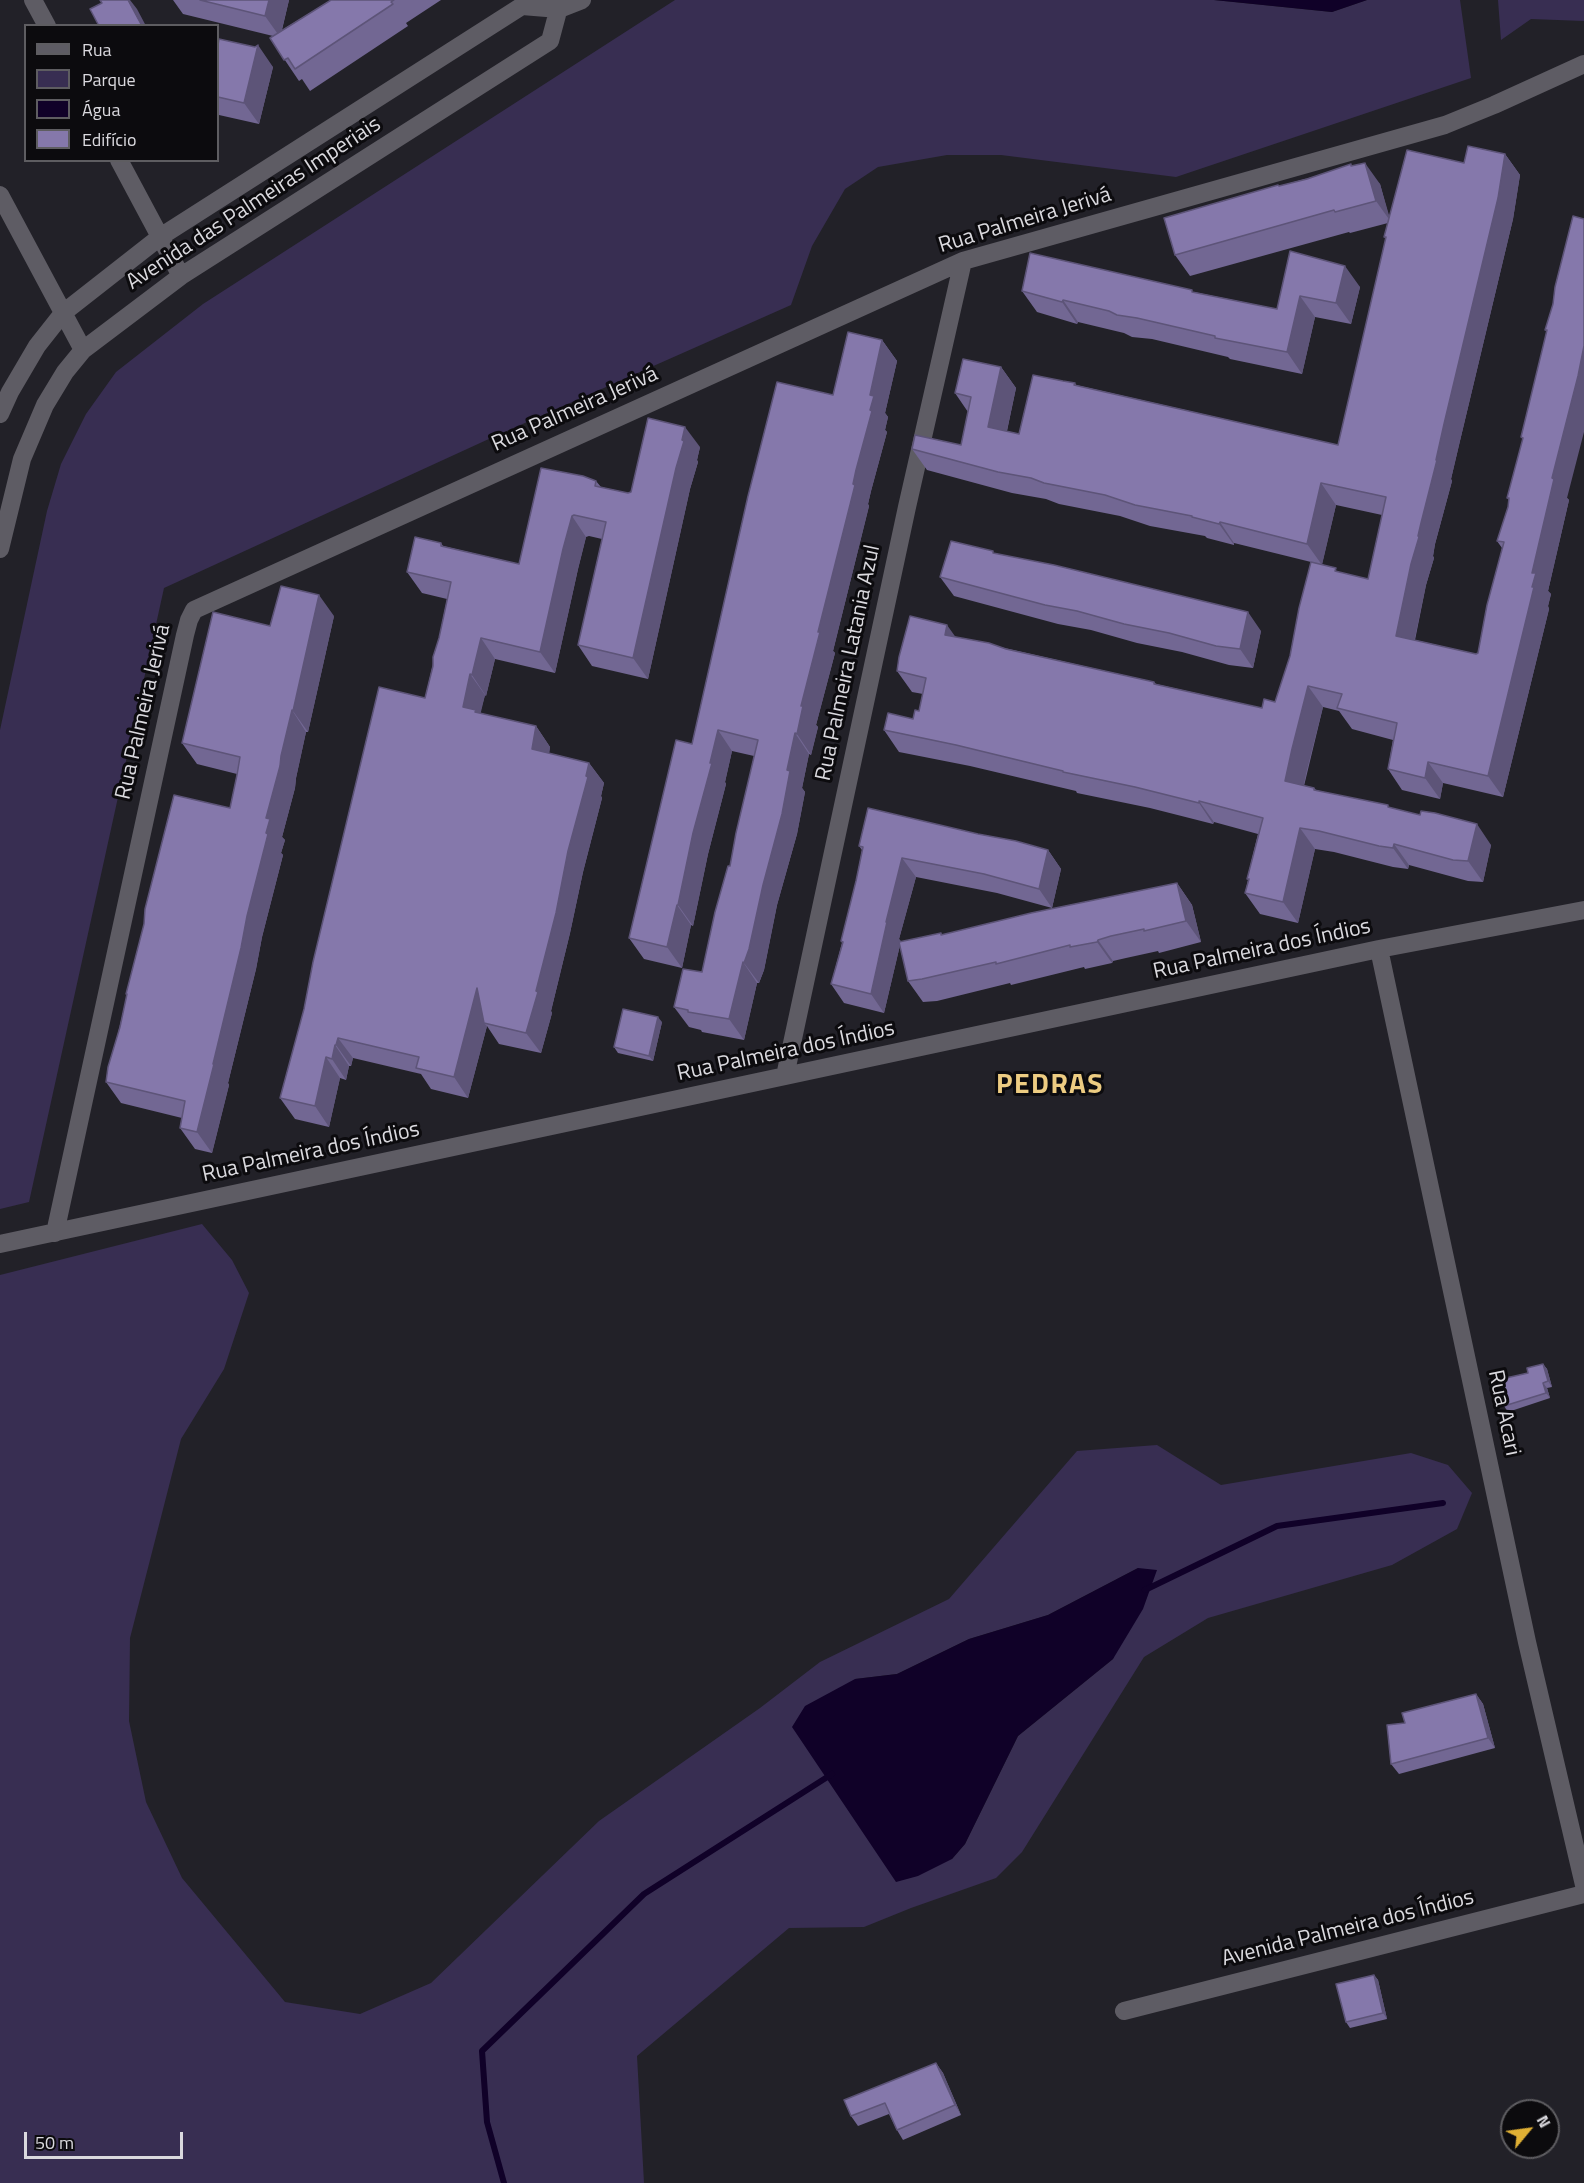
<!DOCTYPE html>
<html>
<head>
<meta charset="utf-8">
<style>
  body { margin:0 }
  #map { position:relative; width:1584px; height:2183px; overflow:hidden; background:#222128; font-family:"Titillium Web",sans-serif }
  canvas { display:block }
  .legend { position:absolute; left:24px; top:24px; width:195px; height:138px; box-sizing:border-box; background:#0c0b0e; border:2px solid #5e5d61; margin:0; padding:8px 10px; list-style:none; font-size:18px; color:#dad9de }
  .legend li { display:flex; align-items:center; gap:12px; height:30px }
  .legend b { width:30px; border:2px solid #5e5d61 }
  .north { position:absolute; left:1500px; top:2099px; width:60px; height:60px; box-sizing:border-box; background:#0c0b0e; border:2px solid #5e5d61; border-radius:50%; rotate:61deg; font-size:16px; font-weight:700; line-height:24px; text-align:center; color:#dad9de }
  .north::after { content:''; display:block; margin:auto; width:21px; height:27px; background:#e0b034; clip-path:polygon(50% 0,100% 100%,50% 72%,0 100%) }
  .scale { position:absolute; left:24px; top:2132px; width:159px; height:27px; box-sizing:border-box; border:3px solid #dad9de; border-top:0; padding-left:8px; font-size:18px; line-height:21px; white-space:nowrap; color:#dad9de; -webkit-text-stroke:4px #0c0b0e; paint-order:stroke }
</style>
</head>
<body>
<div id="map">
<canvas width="1584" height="2183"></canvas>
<ul class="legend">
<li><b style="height:8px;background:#5e5c64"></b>Rua</li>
<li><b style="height:16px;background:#382e52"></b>Parque</li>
<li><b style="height:16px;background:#100128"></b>Água</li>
<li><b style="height:16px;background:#8578ab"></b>Edifício</li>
</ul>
<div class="north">N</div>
<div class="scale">50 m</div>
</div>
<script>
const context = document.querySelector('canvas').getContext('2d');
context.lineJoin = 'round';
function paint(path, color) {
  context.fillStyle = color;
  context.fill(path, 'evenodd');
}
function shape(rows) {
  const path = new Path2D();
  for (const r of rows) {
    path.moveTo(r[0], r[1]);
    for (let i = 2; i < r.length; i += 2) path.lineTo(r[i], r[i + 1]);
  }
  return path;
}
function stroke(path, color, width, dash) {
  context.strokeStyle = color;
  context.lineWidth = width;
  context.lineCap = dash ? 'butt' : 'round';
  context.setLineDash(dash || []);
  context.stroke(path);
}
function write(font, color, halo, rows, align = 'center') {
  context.font = font + ' "Titillium Web",sans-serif';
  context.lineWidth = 6;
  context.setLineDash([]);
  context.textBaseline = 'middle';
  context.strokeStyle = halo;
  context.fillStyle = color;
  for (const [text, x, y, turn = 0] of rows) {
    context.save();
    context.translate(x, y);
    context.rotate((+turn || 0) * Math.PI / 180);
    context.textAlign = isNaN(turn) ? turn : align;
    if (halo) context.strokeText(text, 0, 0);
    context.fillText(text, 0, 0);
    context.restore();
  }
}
const green = shape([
  [675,0,1214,0,1332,12,1367,0,1460,0,1471,78,1176,177,1001,155,947,155,878,167,845,189,812,246,791,305,491,438,164,588,29,1202,0,1209,0,730,47,511,61,464,86,414,116,372,203,304],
  [1498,0,1584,0,1584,21,1531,19,1501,40],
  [202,1224,232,1260,249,1293,224,1369,181,1439,130,1638,129,1721,146,1802,182,1878,285,2002,360,2014,431,1983,599,1821,760,1708,820,1662,949,1599,1077,1451,1157,1445,1221,1485,1411,1453,1448,1465,1472,1493,1457,1529,1392,1565,1208,1618,1144,1657,1022,1852,996,1878,911,1908,864,1927,789,1928,637,2056,644,2183,0,2183,0,1275],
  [1138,1568,1113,1659,1018,1736,965,1844,952,1859,855,1679,897,1674,969,1639,1048,1615]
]);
const water = shape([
  [1214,0,1367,0,1332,12],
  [1138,1568,1157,1570,1143,1609,1113,1659,1018,1736,965,1844,952,1859,918,1876,896,1882,792,1727,805,1706,855,1679,897,1674,969,1639,1048,1615]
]);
const stream = shape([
  [1145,1590,1277,1526,1443,1503],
  [504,2183,487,2122,482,2051,644,1894,832,1774]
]);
const minor = shape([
  [33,0,47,26],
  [119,160,181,276],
  [0,195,83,350],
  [0,414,10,392,37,346,63,313,160,237,522,6,559,9,582,0],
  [0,549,22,459,45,405,65,372,83,350,181,276,550,41,561,0],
  [1379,949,1527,1642,1584,1885],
  [785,1076,907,507,963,261],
  [55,1233,185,635,189,620,194,610,963,261,1445,125,1494,105,1584,64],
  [0,1244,1379,949,1584,910],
  [1124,2011,1584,1894]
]);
const wall = shape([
  [173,0,289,0,282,30,331,0,441,0,406,23,408,26,310,91,302,79,299,81,270,38,273,36,183,14],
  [218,45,273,67,259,124,219,115,218,113],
  [1505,154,1520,175,1513,219,1459,445,1451,479,1452,481,1435,544,1433,556,1434,558,1426,585,1415,640,1476,654,1478,653,1502,548,1497,541,1508,507,1509,500,1507,498,1523,440,1521,437,1547,332,1545,330,1553,304,1567,498,1569,500,1548,591,1551,594,1548,606,1549,609,1503,797,1443,783,1440,799,1402,790,1388,769,1393,740,1352,729,1339,711,1323,707,1304,786,1314,788,1316,790,1390,808,1491,845,1483,882,1468,881,1409,865,1408,869,1393,867,1334,852,1315,849,1298,923,1260,914,1245,893,1248,880,1247,879,1258,834,1214,822,1213,824,1150,808,1077,793,1076,791,970,766,899,752,884,730,913,719,919,711,923,694,912,692,897,671,956,637,1154,682,1156,684,1262,708,1275,702,1290,656,1311,562,1234,543,1234,545,1207,538,1205,536,1150,526,1120,516,1059,504,1046,499,1012,493,927,470,912,449,961,445,968,412,955,393,1001,367,1016,388,1007,431,1019,434,1075,383,1076,385,1338,445,1386,239,1384,237,1388,223,1350,233,1349,232,1190,276,1175,255,1279,186,1353,166,1380,184,1389,217,1464,163],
  [1336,505,1382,515,1368,579,1339,572,1322,564],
  [1290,251,1360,287,1351,324,1315,317,1302,374,1230,359,1228,357,1152,339,1132,337,1124,333,1078,322,1077,324,1037,312,1022,291,1194,292,1277,309],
  [882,340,897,361,885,413,888,417,885,430,887,432,871,491,868,504,869,506,833,651,835,653,816,725,818,727,811,755,809,754,802,788,805,792,797,834,777,905,764,970,759,983,757,983,744,1040,702,1032,701,1030,689,1027,674,1007,702,972,730,866,754,756,732,751,725,782,726,784,708,854,693,926,691,925,682,968,644,959,629,938,692,744,833,395],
  [700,447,697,460,698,462,690,489,648,679,592,666,578,645,602,539,589,536,586,537,578,569,555,673,495,659,486,696,485,695,480,713,536,726,550,747,549,753,589,763,604,783,601,796,602,798,583,872,570,933,551,1011,552,1013,541,1053,499,1044,487,1026,468,1098,431,1089,421,1074,353,1058,351,1066,349,1066,346,1080,340,1078,329,1127,295,1119,280,1098,425,698,439,638,447,599,422,593,407,572,441,543,443,546,519,564,596,481,601,487,628,493,631,492],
  [995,553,1261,631,1253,668,1229,665,1182,652,1137,643,1091,630,1058,624,954,596,940,577],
  [334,616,308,732,306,732,296,778,295,788,282,837,285,840,281,853,283,855,262,937,256,969,228,1083,229,1085,212,1153,195,1149,180,1128,182,1118,121,1103,106,1082,127,996,126,994,230,808,237,774,197,764,182,743],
  [859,846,1048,850,1061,869,1052,908,997,893,916,877,899,939,901,942,941,933,942,935,1177,883,1192,905,1201,942,1159,953,1158,951,1126,958,1113,961,1112,963,1085,969,1084,967,1011,985,1010,983,937,1001,923,1002,908,981,900,945,884,1013,844,1003,831,984,842,943,841,941,856,881,862,850],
  [662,1022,653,1061,618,1053,614,1047],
  [1543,1364,1547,1369,1552,1387,1547,1388,1550,1398,1508,1412,1504,1406,1528,1373],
  [1476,1694,1483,1704,1495,1748,1399,1774,1391,1764,1405,1723],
  [1374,1975,1378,1980,1387,2019,1350,2028,1346,2022],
  [936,2063,943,2073,961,2115,903,2140,897,2130,889,2114,858,2126,851,2116]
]);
const shadedWall = shape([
  [128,0,130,0,137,9,146,26,142,26],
  [269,0,289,0,280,37,265,16],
  [258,45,273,67,259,124,244,103],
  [1505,154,1520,175,1513,219,1459,445,1451,479,1452,481,1435,544,1433,556,1434,558,1426,585,1411,657,1396,636,1411,564],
  [1365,163,1380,184,1391,222,1376,201],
  [1345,266,1360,287,1351,324,1336,303],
  [1300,296,1315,317,1302,374,1287,352],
  [1063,300,1078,322,1077,324,1062,302],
  [882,340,897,361,885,413,888,417,885,430,887,432,871,491,868,504,869,506,833,651,835,653,816,725,818,727,811,755,797,734,801,706,870,410,870,395],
  [1584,346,1584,432,1567,498,1569,500,1548,591,1551,594,1548,606,1549,609,1503,797,1488,776,1532,587,1532,573,1552,478],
  [1001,367,1016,388,1003,449,988,427],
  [685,427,700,447,697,460,698,462,690,489,648,679,633,658],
  [1321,483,1336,505,1322,565,1307,544],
  [572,516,586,537,578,569,555,673,540,652,563,549],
  [1220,522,1234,543,1234,545,1219,524],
  [319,595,334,616,308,732,293,711],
  [1248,612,1261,631,1253,668,1240,649],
  [947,625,962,646,945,635],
  [481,638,495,659,486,696,472,675],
  [470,674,485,695,480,716,463,707],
  [1308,686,1323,707,1307,770,1300,802,1285,781,1292,749],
  [292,710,306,732,296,778,295,788,282,837,285,840,281,853,283,855,262,937,256,969,228,1083,229,1085,212,1153,197,1132,266,833,266,818],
  [536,726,550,747,547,770,532,749],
  [718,730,732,751,725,782,726,784,708,854,693,926,678,905,693,833],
  [795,733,809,754,802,788,805,792,797,834,777,905,764,970,759,983,744,963],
  [1428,762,1443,783,1440,799,1425,778],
  [589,763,604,783,601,796,602,798,583,872,570,933,551,1011,552,1013,541,1053,526,1033],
  [1199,801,1214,822,1213,824,1199,803],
  [1477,824,1491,845,1483,882,1468,861],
  [1300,828,1315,849,1298,923,1283,902],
  [1394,844,1409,865,1408,869,1393,848],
  [1048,850,1061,869,1052,908,1039,889],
  [902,858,916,877,899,939,901,941,884,1013,871,994,886,922],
  [1177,883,1192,905,1201,942,1186,921],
  [677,905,691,925,682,968,667,947],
  [1098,940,1113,961,1112,963,1097,942],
  [743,962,757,983,744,1040,729,1019],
  [477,988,484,1023,487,1026,468,1098,454,1077],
  [658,1017,662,1022,653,1061,649,1056],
  [338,1038,353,1058,351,1066,336,1045],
  [335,1045,349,1066,346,1080,332,1059],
  [326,1057,340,1078,329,1127,315,1106],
  [1543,1364,1547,1369,1552,1387,1548,1381],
  [1543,1383,1547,1388,1550,1398,1546,1393],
  [1476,1694,1483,1704,1495,1748,1488,1738],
  [1374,1975,1378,1980,1387,2019,1383,2013],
  [936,2063,943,2073,961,2115,955,2105]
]);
const building = shape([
  [100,0,128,0,142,26,99,26,90,9,102,3,100,0],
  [200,0,269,0,265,16,200,0],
  [331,0,394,0,391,2,393,4,295,69,288,58,284,60,270,38,331,0],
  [219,39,255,47,258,45,244,103,218,97,218,45,219,39],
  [1468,146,1505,154,1498,198,1444,424,1436,460,1437,460,1421,523,1418,536,1419,537,1411,564,1396,636,1476,654,1478,653,1487,605,1504,542,1497,541,1508,507,1509,498,1507,498,1523,438,1521,437,1547,330,1545,330,1553,304,1555,287,1573,216,1584,219,1584,346,1578,376,1552,478,1554,479,1532,573,1536,573,1532,587,1534,587,1488,776,1428,762,1425,778,1388,769,1397,723,1337,708,1342,694,1308,686,1292,749,1285,781,1314,788,1314,790,1388,805,1388,807,1420,815,1421,811,1435,813,1477,824,1468,861,1453,860,1394,844,1393,848,1379,846,1319,831,1300,828,1283,902,1245,893,1249,879,1247,879,1263,818,1199,801,1199,803,1135,787,1063,772,1063,771,956,745,884,730,888,713,913,719,915,710,919,711,926,678,897,671,899,657,910,616,947,625,945,635,989,643,1006,649,1154,682,1154,684,1262,708,1264,699,1275,702,1290,656,1299,608,1311,562,1336,568,1335,571,1368,579,1386,497,1321,483,1307,544,1220,522,1219,524,1192,517,1192,516,1135,505,1105,495,1044,483,1031,478,998,472,912,449,915,435,961,445,971,397,955,393,963,359,1001,367,988,427,1019,434,1033,375,1063,381,1075,383,1074,385,1338,445,1386,237,1384,237,1407,150,1464,163,1468,146],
  [1365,163,1376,201,1335,212,1334,210,1175,255,1164,218,1278,185,1279,186,1307,179,1351,164,1351,166,1365,163],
  [1290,251,1345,266,1336,303,1300,296,1287,352,1215,338,1215,336,1137,318,1117,315,1109,311,1063,300,1062,302,1022,291,1030,253,1192,290,1192,292,1277,309,1290,251],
  [848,332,882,340,870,395,874,396,870,410,872,411,856,470,853,484,855,485,818,632,820,632,801,706,803,706,797,734,795,733,787,770,790,771,782,814,763,885,749,949,744,963,743,962,729,1019,688,1012,688,1010,674,1007,683,969,702,972,715,912,728,866,730,866,736,833,758,740,718,730,710,763,712,763,693,833,678,905,677,905,667,947,629,938,676,740,692,744,748,496,777,382,833,395,848,332],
  [648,418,685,427,682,440,684,441,676,468,633,658,578,645,606,522,574,515,572,516,563,549,540,652,481,638,472,675,470,674,463,707,476,710,475,712,536,726,532,749,589,763,586,776,588,777,568,851,556,913,536,991,538,992,526,1033,484,1023,477,988,454,1077,416,1068,419,1057,338,1038,336,1045,335,1045,332,1059,326,1057,315,1106,280,1098,304,1009,313,962,379,687,425,698,433,666,433,657,439,638,451,582,407,572,415,537,441,543,441,546,519,564,541,468,583,476,596,481,595,486,628,493,631,492,648,418],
  [951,541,993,551,993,553,1054,565,1248,612,1240,649,1216,646,1169,633,1124,624,1077,611,1045,605,940,577,951,541],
  [281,586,319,595,293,711,292,710,281,756,280,766,266,818,270,819,266,833,268,834,247,916,241,948,213,1064,214,1064,197,1132,180,1128,185,1101,106,1082,108,1067,120,1027,127,994,126,994,144,924,145,909,174,795,230,808,237,775,240,757,182,743,213,612,270,626,281,586],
  [868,808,978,834,1016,841,1048,850,1039,889,984,874,902,858,886,922,887,922,871,994,831,984,843,942,841,941,856,881,863,847,859,846,868,808],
  [1177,883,1186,921,1144,931,1144,929,1111,936,1098,940,1097,942,1070,947,1070,945,996,964,996,962,922,979,908,981,899,942,941,933,941,935,1031,913,1177,883],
  [623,1009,658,1017,649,1056,614,1047,623,1009],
  [1543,1364,1548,1381,1543,1383,1546,1393,1504,1406,1497,1380,1528,1373,1527,1368,1543,1364],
  [1476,1694,1488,1738,1391,1764,1387,1725,1405,1723,1402,1713,1476,1694],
  [1374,1975,1383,2013,1346,2022,1336,1984,1374,1975],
  [936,2063,955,2105,897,2130,885,2103,851,2116,844,2100,936,2063]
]);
const streetNames = [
  ["Avenida das Palmeiras Imperiais",254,204,-33],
  ["Rua Palmeira Jerivá",1025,221,-17],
  ["Rua Palmeira Jerivá",575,410,-24],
  ["Rua Palmeira Latania Azul",849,663,-78],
  ["Rua Palmeira Jerivá",144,712,-77],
  ["Rua Palmeira dos Índios",1262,950,-12],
  ["Rua Palmeira dos Índios",786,1052,-12],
  ["Rua Palmeira dos Índios",311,1153,-12],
  ["Rua Acari",1503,1413,78],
  ["Avenida Palmeira dos Índios",1348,1929,-14]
];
const districtNames = [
  ["PEDRAS",1050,1086]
];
paint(green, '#382e52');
paint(water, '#100128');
stroke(stream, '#100128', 6);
stroke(minor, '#5e5c64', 18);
paint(wall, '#726793');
paint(shadedWall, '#5d5478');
paint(building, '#8578ab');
stroke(building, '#5d5478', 1.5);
write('22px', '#dad9de', '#0c0b0e', streetNames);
context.letterSpacing = '1.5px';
write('bold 28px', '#edcc82', '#0c0b0e', districtNames);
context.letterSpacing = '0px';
</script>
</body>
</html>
